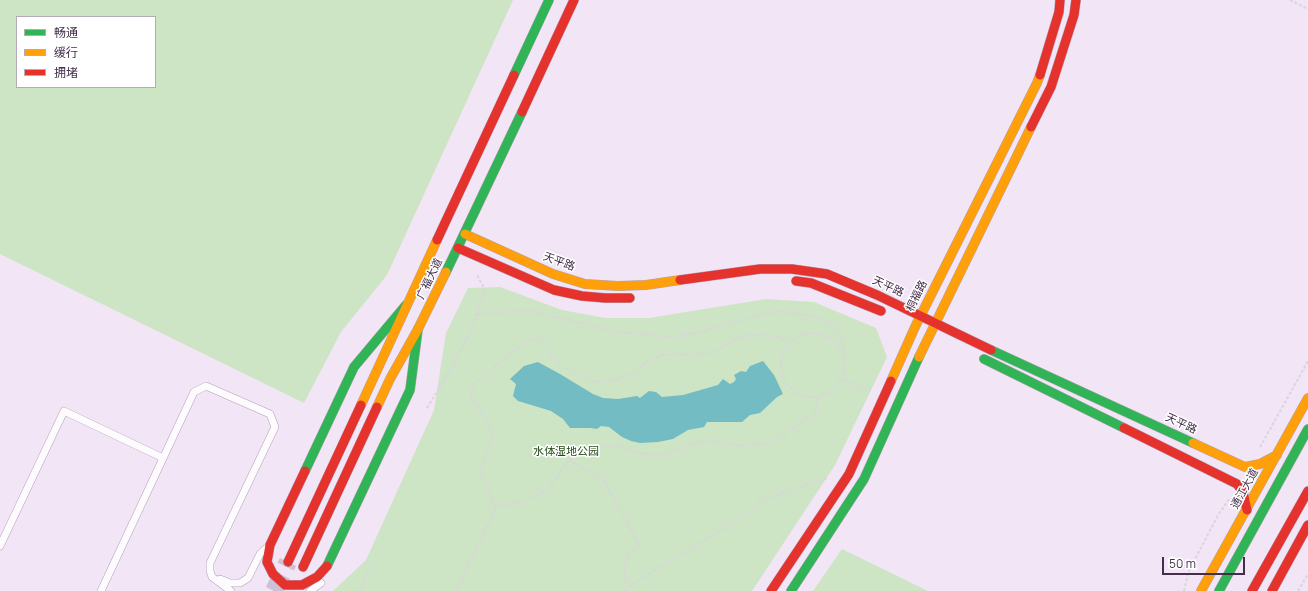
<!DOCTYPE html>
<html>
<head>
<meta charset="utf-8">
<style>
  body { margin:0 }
  #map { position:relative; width:1308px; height:591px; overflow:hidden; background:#f2e5f5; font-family:Manrope,"Noto Sans SC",sans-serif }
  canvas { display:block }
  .legend { position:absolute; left:16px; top:16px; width:140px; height:72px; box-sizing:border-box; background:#fff; border:1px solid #b4acb7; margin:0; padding:5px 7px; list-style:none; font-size:12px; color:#442f4b }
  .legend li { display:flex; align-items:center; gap:8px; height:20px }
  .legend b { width:20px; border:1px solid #b4acb7 }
  .scale { position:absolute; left:1162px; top:557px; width:83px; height:18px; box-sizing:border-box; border:2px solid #442f4b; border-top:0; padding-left:5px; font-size:12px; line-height:14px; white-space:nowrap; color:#442f4b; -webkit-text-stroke:3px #fff; paint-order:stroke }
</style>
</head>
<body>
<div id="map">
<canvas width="1308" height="591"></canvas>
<ul class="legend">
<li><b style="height:5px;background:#30b455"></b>畅通</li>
<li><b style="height:5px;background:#ff9f0a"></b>缓行</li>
<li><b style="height:5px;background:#e5322d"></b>拥堵</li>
</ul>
<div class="scale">50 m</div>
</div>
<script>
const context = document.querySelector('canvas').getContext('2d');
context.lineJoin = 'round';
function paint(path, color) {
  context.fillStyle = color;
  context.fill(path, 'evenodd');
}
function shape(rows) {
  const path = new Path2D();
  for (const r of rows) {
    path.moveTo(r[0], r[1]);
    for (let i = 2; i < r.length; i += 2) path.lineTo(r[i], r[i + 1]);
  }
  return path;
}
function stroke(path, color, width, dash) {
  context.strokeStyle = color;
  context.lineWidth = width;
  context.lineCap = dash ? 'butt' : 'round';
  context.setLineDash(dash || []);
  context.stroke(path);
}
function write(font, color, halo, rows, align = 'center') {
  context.font = font + ' Manrope,"Noto Sans SC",sans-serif';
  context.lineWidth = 3;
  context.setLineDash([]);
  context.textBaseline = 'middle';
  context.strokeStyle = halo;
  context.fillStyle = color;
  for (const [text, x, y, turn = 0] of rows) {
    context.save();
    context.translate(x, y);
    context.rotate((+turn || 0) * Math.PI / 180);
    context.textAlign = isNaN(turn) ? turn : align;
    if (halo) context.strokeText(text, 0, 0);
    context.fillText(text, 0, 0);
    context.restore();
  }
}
const green = shape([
  [0,0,513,0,387,275,341,332,304,403,0,254],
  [17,17,155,17,155,87,17,87],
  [500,287,562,310,605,318,649,318,766,299,814,302,876,328,887,357,835,465,752,591,333,591,366,560,434,410,446,333,468,288],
  [842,549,928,591,813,591]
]);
const water = shape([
  [763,361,774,375,783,394,777,397,760,413,750,415,742,422,707,422,704,427,688,430,673,439,658,442,640,443,631,441,622,437,609,427,601,426,597,429,591,428,570,428,563,419,551,411,518,401,513,396,516,384,510,379,524,366,538,362,560,374,593,394,603,398,618,399,637,396,640,398,649,391,656,392,662,397,683,395,718,385,723,379,730,384,734,382,736,379,734,375,741,371,746,372,750,366]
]);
const secondaryTunnel = shape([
  [274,591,288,562]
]);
const path = shape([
  [1290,0,1308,9],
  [477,314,529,311,619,332,671,337,701,332,741,320,777,311,813,316,833,326,843,340,845,367,842,378,836,387,827,394,817,397,806,397,796,393,789,386,783,378,781,368,781,358,785,349,792,341,800,335,810,333,821,334,831,339,839,346,844,356],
  [842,378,870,392],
  [427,408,454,364,475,322,484,288,477,275],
  [1260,447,1308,361],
  [569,460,604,481,639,544,630,553,624,570,628,587],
  [496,507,481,477,484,460,490,448,492,431,486,418,472,399,471,391,474,385,482,377,525,342,537,339,543,342,549,354,562,366,580,376,597,382,616,380,632,374,647,362,663,355,679,354,693,355,715,351,734,340,750,335,774,336,792,341],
  [359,591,371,564],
  [456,591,496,507,521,502,546,490,556,478,569,460,593,446,617,446,653,456,670,453,685,445,701,441,720,442,741,446,765,444,790,431,805,419,814,415,817,406,817,397],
  [625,591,628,587,736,521,762,500,805,485,828,478],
  [1184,591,1188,573,1218,515,1230,498],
  [1298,591,1308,574]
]);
const lane = shape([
  [0,546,64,411,163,458],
  [220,579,230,583,240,583,248,578,260,554,265,549],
  [101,591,194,392,206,386,270,414,275,427,210,563,210,571,212,577,231,591],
  [310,591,321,583]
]);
const fast = shape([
  [514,75,549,0],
  [446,272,522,112],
  [991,350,1193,443],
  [984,359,1124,428],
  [305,471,354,367,406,305],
  [327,566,410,390,418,329],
  [791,591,864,479,919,357],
  [1219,591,1308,429]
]);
const slow = shape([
  [465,234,553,274,585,284,618,286,646,285,680,280],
  [919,357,1031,127],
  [891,381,915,327,1037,83,1040,75],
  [361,405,437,240],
  [377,407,390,379,418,329,446,272],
  [1193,443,1245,467,1260,464,1277,455],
  [1201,591,1308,398]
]);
const jam = shape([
  [1040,75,1059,12,1060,0],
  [522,112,574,0],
  [1031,127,1051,87,1074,15,1076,0],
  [437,240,514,75],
  [458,248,554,290,582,296,605,298,630,298],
  [680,280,760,269,792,269,827,274,877,295,991,350],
  [796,281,811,283,881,311],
  [1124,428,1237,484,1243,492,1247,510],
  [305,471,270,545,267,562,273,574,285,585,302,585,317,577,327,566],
  [288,562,361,405],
  [303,567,377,407],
  [771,591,849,474,891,381],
  [1252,591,1308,491],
  [1272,591,1308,525]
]);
const streetNames = [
  ["天平路",559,262,20],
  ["广福大道",430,279,-64],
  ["天平路",888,287,25],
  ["桐福路",917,296,-64],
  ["天平路",1181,424,25],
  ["通江大道",1245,489,-61]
];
const parkNames = [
  ["水体湿地公园",566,452]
];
paint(green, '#cde5c5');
paint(water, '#73bcc3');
stroke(secondaryTunnel, '#cfc1d3', 18, [18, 9]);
stroke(lane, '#b2a2b6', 8);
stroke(fast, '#b2a2b6', 10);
stroke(slow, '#b2a2b6', 10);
stroke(jam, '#b2a2b6', 10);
stroke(path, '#d9d5da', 2, [3, 2]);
stroke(lane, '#fdfbfe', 7);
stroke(fast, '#30b455', 9);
stroke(slow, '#ff9f0a', 9);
stroke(jam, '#e5322d', 9);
write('11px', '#442f4b', '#fff', streetNames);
write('11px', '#254b17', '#fff', parkNames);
</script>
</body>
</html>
